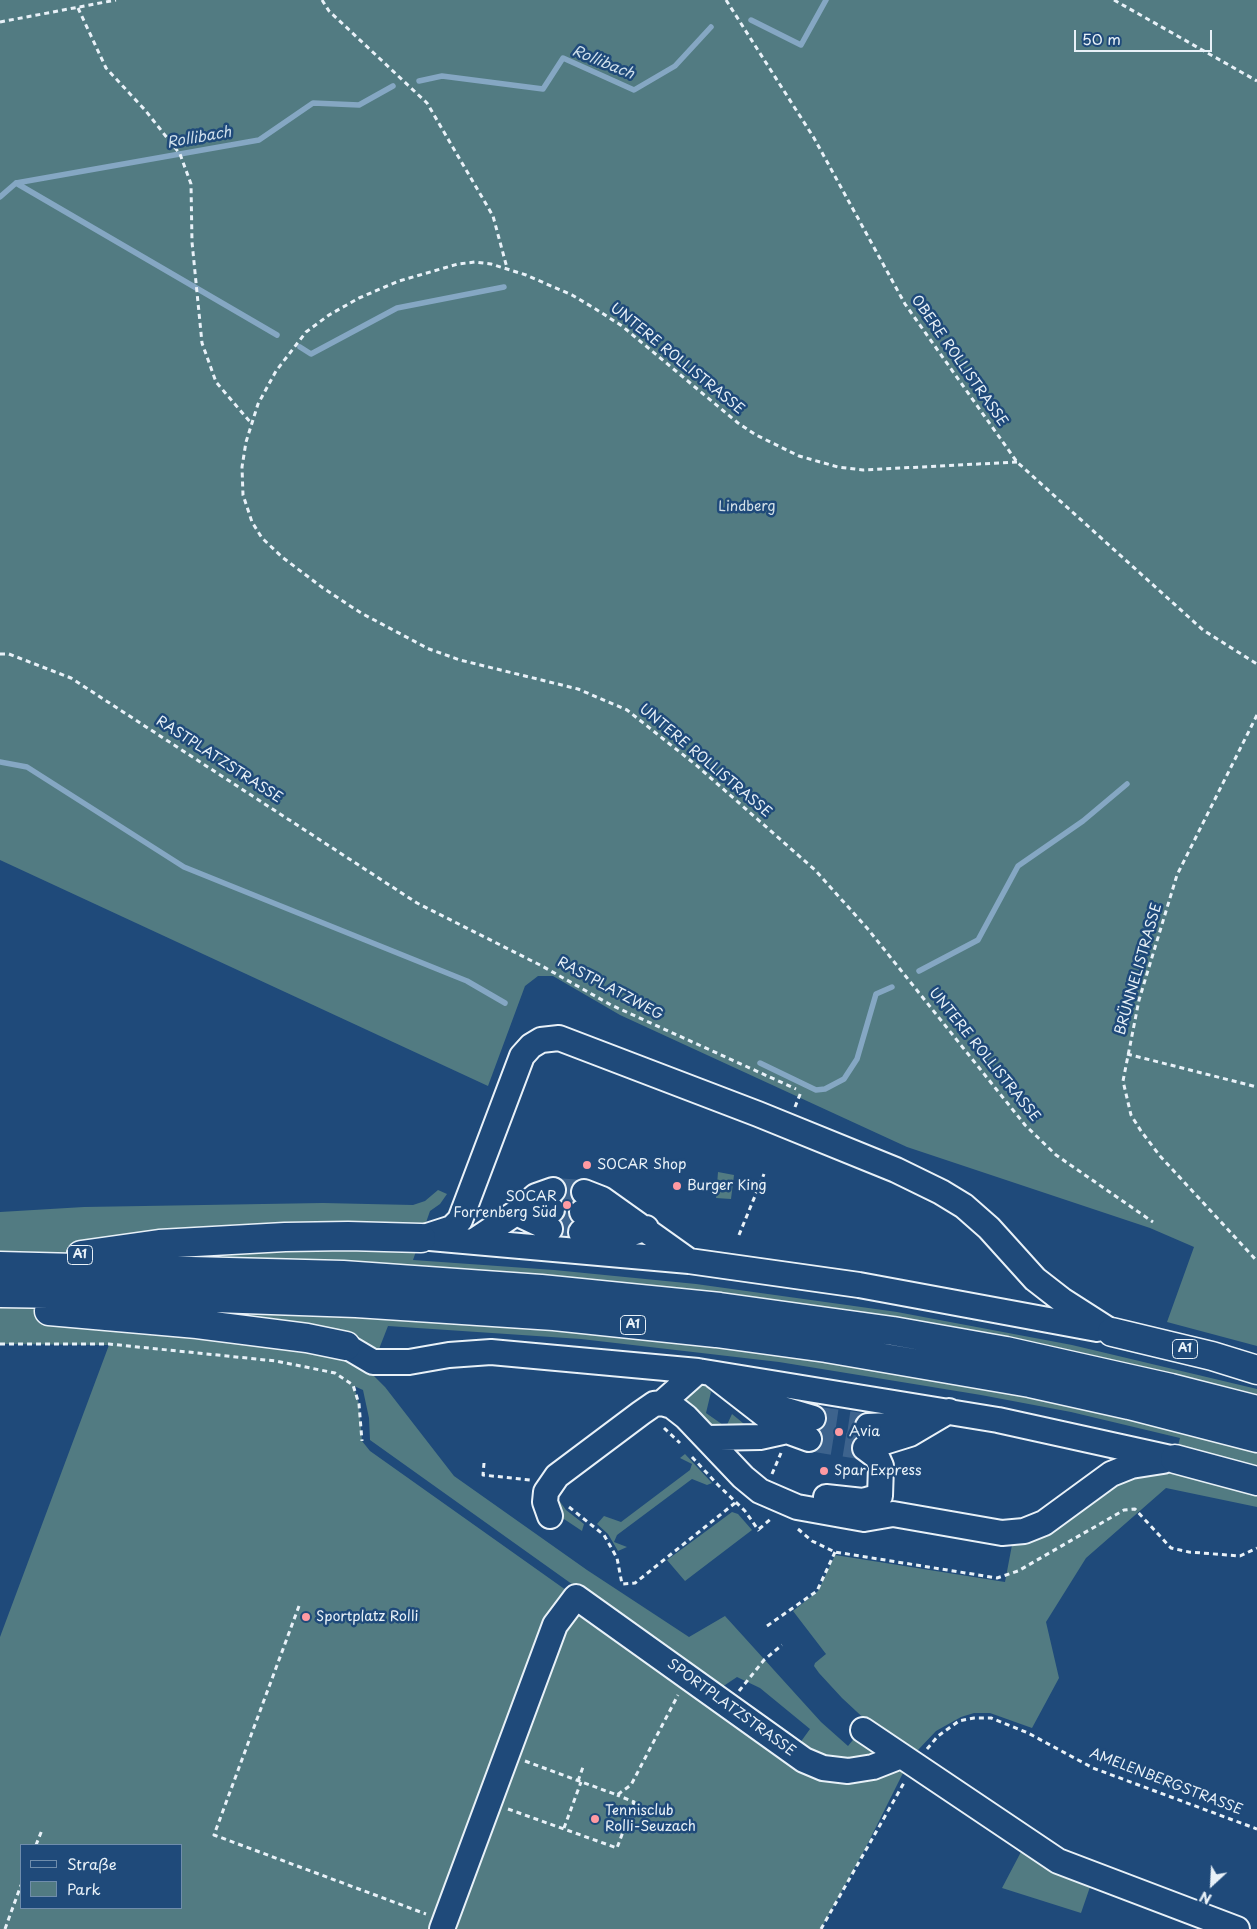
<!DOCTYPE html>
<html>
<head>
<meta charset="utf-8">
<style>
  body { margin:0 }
  #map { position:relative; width:1257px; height:1929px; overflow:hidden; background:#1f4a7a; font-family:"Playpen Sans",sans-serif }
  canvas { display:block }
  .legend { position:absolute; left:20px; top:1844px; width:162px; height:65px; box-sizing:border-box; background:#1f4a7a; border:1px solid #6f8dac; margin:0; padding:6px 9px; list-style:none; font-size:15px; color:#e8f1f8 }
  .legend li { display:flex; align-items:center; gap:10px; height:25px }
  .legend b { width:25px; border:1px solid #6f8dac }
  .north { position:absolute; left:1187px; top:1859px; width:50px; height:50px; -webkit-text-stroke:4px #1f4a7a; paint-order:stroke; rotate:205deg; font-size:14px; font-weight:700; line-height:20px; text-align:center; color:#e8f1f8 }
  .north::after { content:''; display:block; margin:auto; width:18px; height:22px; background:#e8f1f8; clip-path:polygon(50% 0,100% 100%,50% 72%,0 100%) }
  .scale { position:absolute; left:1074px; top:30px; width:138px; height:22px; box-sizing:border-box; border:2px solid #e8f1f8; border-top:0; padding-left:6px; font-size:15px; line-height:18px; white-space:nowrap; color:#e8f1f8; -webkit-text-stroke:4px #1f4a7a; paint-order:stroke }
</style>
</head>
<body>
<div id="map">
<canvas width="1257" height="1929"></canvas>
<ul class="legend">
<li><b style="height:6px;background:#1f4a7a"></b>Straße</li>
<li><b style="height:14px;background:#527b82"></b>Park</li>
</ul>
<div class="north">N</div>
<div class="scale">50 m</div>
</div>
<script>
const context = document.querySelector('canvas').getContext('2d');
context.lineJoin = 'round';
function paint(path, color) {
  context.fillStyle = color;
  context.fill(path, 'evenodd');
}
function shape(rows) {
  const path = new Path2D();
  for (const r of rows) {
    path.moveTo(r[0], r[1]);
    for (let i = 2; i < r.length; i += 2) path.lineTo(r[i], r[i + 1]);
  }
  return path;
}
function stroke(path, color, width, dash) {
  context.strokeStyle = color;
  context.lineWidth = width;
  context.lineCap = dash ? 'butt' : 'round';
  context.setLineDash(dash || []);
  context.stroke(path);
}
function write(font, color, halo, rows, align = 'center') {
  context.font = font + ' "Playpen Sans",sans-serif';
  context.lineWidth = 5;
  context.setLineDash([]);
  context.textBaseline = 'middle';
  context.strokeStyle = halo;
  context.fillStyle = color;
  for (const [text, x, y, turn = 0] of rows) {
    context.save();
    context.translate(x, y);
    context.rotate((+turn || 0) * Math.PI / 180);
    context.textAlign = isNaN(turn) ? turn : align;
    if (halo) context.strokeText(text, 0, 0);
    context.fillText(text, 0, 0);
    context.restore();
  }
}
const green = shape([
  [0,0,1257,0,1257,1346,1167,1322,1194,1247,1150,1228,907,1147,620,1015,553,976,538,976,525,986,488,1086,0,860],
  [718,1172,734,1175,731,1199,716,1198],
  [438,1190,447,1194,440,1204,430,1211,413,1260,554,1270,696,1284,897,1312,1072,1345,1257,1389,1257,1507,1166,1488,1086,1558,1046,1622,1059,1678,1032,1728,990,1713,974,1713,961,1717,936,1731,918,1750,911,1752,870,1724,842,1698,819,1673,814,1666,815,1663,826,1654,793,1611,818,1591,835,1555,1005,1582,1012,1545,1033,1539,1049,1531,1123,1478,1153,1468,1172,1467,1180,1438,1071,1412,981,1395,779,1362,581,1339,388,1326,370,1372,385,1387,454,1476,587,1570,689,1637,725,1616,821,1722,848,1746,857,1735,870,1745,872,1756,863,1763,838,1765,814,1758,797,1747,810,1729,760,1688,737,1677,719,1689,370,1440,369,1418,363,1390,354,1386,359,1404,362,1441,370,1451,773,1737,769,1742,808,1769,831,1777,851,1777,904,1771,865,1849,821,1929,0,1929,0,1637,109,1345,0,1344,0,1212,84,1207,323,1203,413,1205,425,1201],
  [21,1845,181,1845,181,1908,21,1908],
  [700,1383,705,1384,711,1392,706,1413,726,1427,732,1414,749,1428,711,1427,681,1402],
  [685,1454,712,1483,707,1485,692,1479,617,1535,614,1542,627,1547,618,1551,608,1534,597,1524,604,1516,621,1522,690,1470,692,1464,680,1458],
  [553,1492,566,1510,584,1524,582,1531,558,1515],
  [732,1512,738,1514,752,1530,685,1581,667,1560],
  [1022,1850,1091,1884,1081,1913,1002,1888]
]);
const stream = shape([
  [751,20,801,45,826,0],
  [419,81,442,76,543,89,563,58,634,90,675,66,711,27],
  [16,183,277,335],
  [0,197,16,183,259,140,313,103,359,105,393,86],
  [300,347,311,354,397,308,504,287],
  [0,762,27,767,184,867,467,981,505,1003],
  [919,971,978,940,1018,866,1083,821,1127,784],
  [760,1063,816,1090,825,1089,844,1079,857,1059,876,994,892,987]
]);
const minorTunnel = shape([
  [553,1190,584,1192],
  [552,1210,582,1212],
  [550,1229,581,1232],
  [813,1418,868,1426],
  [809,1439,865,1448]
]);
const path = shape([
  [322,0,329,11,427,103,493,216,507,268],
  [726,0,814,138,905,304,1017,462,1203,630,1257,664],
  [1114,0,1257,81],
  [78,8,106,68,145,110,180,154,191,184,192,242,202,343,216,382,251,423],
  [0,22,116,0],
  [1017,462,863,470,838,467,799,456,756,435,738,423,622,326,594,308,572,295,526,275,491,264,475,262,458,264,399,281,359,298,329,315,306,332,276,371,258,404,246,442,242,467,243,495,252,522,262,538,282,557,323,588,361,613,429,649,460,660,578,689,627,710,696,765,815,870,867,928,1025,1125,1056,1155,1153,1222],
  [0,654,9,654,71,678,417,903,542,966,611,1005,796,1089],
  [1257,715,1177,875,1139,1000,1123,1081,1131,1115,1141,1131,1160,1156,1257,1261],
  [1127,1054,1257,1087],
  [795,1107,801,1092],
  [739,1235,764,1174],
  [0,1344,109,1344,276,1361,335,1373,353,1385,359,1404,362,1441],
  [664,1428,680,1443],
  [692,1457,718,1485,745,1511,759,1531],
  [484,1463,483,1475,530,1480],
  [772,1474,781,1453],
  [569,1507,604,1535,617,1558,622,1584,635,1583,735,1503],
  [759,1529,772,1518],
  [798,1529,812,1541,835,1552,997,1578,1018,1571,1124,1510,1135,1509,1171,1548,1189,1552,1240,1556,1257,1548],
  [299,1606,214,1835,426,1914],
  [767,1626,817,1591,835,1552],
  [739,1691,764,1660,782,1645],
  [927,1749,938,1736,959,1721,974,1718,991,1718,1028,1733,1093,1768,1257,1829],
  [525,1761,617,1795,631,1785,678,1695],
  [578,1781,583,1767],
  [508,1809,617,1848,634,1802,617,1795],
  [564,1828,581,1782],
  [36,1845,42,1830],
  [5,1929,21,1885],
  [821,1929,905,1781]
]);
const minor = shape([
  [584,1192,602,1199,689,1261],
  [582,1212,627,1223],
  [516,1213,536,1196,553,1190],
  [516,1213,552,1210],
  [581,1232,619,1230],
  [421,1238,452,1228,460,1220,522,1056,531,1046,541,1040,559,1038,758,1114,896,1170,941,1192,964,1206,989,1228,1035,1279,1062,1300,1112,1332],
  [430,1238,689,1261,859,1285,1097,1329],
  [474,1241,516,1213,550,1229],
  [589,1249,646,1228],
  [346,1346,373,1362,409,1362,449,1355,491,1352,698,1371,998,1420,1175,1459],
  [712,1374,775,1423,787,1431,809,1439],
  [756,1401,813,1418],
  [662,1403,672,1406,686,1417,743,1477,760,1491,797,1507,864,1519,893,1514,1002,1533,1024,1531,1044,1523,1111,1474,1131,1466,1163,1461],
  [868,1426,911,1424],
  [707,1438,760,1437,787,1431],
  [865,1448,910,1434,949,1411],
  [826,1497,863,1501,880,1496,881,1466,877,1457,865,1448],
  [550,1516,545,1502,546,1492,557,1476,641,1413,654,1404,662,1403,698,1371],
  [863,1730,1058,1861,1237,1929],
  [442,1929,555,1625,576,1597,804,1760,823,1768,848,1771,873,1767,901,1756]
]);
const highway = shape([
  [81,1255,159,1244,285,1237,348,1236,421,1238],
  [0,1266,343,1275,541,1289,720,1307,893,1331,1006,1351,1171,1388,1257,1410],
  [0,1293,130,1295,356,1303,554,1316,716,1333,826,1348,1030,1383,1129,1405,1257,1438],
  [49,1311,197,1324,307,1338,346,1346],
  [1112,1332,1212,1356,1257,1370],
  [1175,1459,1257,1481]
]);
const markers = [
  [587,1165,5,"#ff9aa2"],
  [677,1186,5,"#ff9aa2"],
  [567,1205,5,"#ff9aa2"],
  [839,1432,5,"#ff9aa2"],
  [824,1471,5,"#ff9aa2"],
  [306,1617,5,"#ff9aa2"],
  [595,1819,5,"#ff9aa2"]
];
const shields = [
  [80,1255,25],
  [633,1325,25],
  [1185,1349,25]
];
const shieldNames = [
  ["A1",80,1255],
  ["A1",633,1325],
  ["A1",1185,1349]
];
const streetNames = [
  ["UNTERE ROLLISTRASSE",677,359,39],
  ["OBERE ROLLISTRASSE",959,361,55],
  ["RASTPLATZSTRASSE",219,760,33],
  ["UNTERE ROLLISTRASSE",705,761,40],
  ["BRÜNNELISTRASSE",1139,969,-74],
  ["RASTPLATZWEG",610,989,28],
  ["UNTERE ROLLISTRASSE",984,1055,51],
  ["SPORTPLATZSTRASSE",731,1708,36],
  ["AMELENBERGSTRASSE",1166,1782,21]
];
const parkNames = [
  ["Lindberg",747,507]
];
const poiNames = [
  ["SOCAR Shop",597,1165],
  ["Burger King",687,1186],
  ["SOCAR",557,1197,"right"],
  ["Forrenberg Süd",557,1213,"right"],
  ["Avia",849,1432],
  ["Spar Express",834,1471],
  ["Sportplatz Rolli",316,1617],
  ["Tennisclub",605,1811],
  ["Rolli-Seuzach",605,1827]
];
const waterNames = [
  ["Rollibach",603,63,22],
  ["Rollibach",199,138,-10]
];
paint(green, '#527b82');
stroke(stream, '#85a7c3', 5.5);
stroke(minorTunnel, '#3d638d', 24, [24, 12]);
stroke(minor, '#e8f1f8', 28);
stroke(highway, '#e8f1f8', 31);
stroke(path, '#e8f1f8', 3, [5, 4]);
stroke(minor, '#1f4a7a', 24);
stroke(highway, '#1f4a7a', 28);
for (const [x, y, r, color] of markers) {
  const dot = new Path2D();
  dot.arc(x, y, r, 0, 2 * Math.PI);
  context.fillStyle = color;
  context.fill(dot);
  stroke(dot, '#1f4a7a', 2);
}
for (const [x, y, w] of shields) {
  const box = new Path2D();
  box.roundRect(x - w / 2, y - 9.5, w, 19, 4);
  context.fillStyle = '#1f4a7a';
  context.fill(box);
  stroke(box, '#e8f1f8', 1);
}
write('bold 12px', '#e8f1f8', null, shieldNames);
write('14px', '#e8f1f8', '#1f4a7a', streetNames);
write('14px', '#d2dfe6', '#1f4a7a', parkNames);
write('14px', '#e8f1f8', '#1f4a7a', poiNames, 'left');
write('italic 15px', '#cfdfeb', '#1f4a7a', waterNames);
</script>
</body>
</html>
